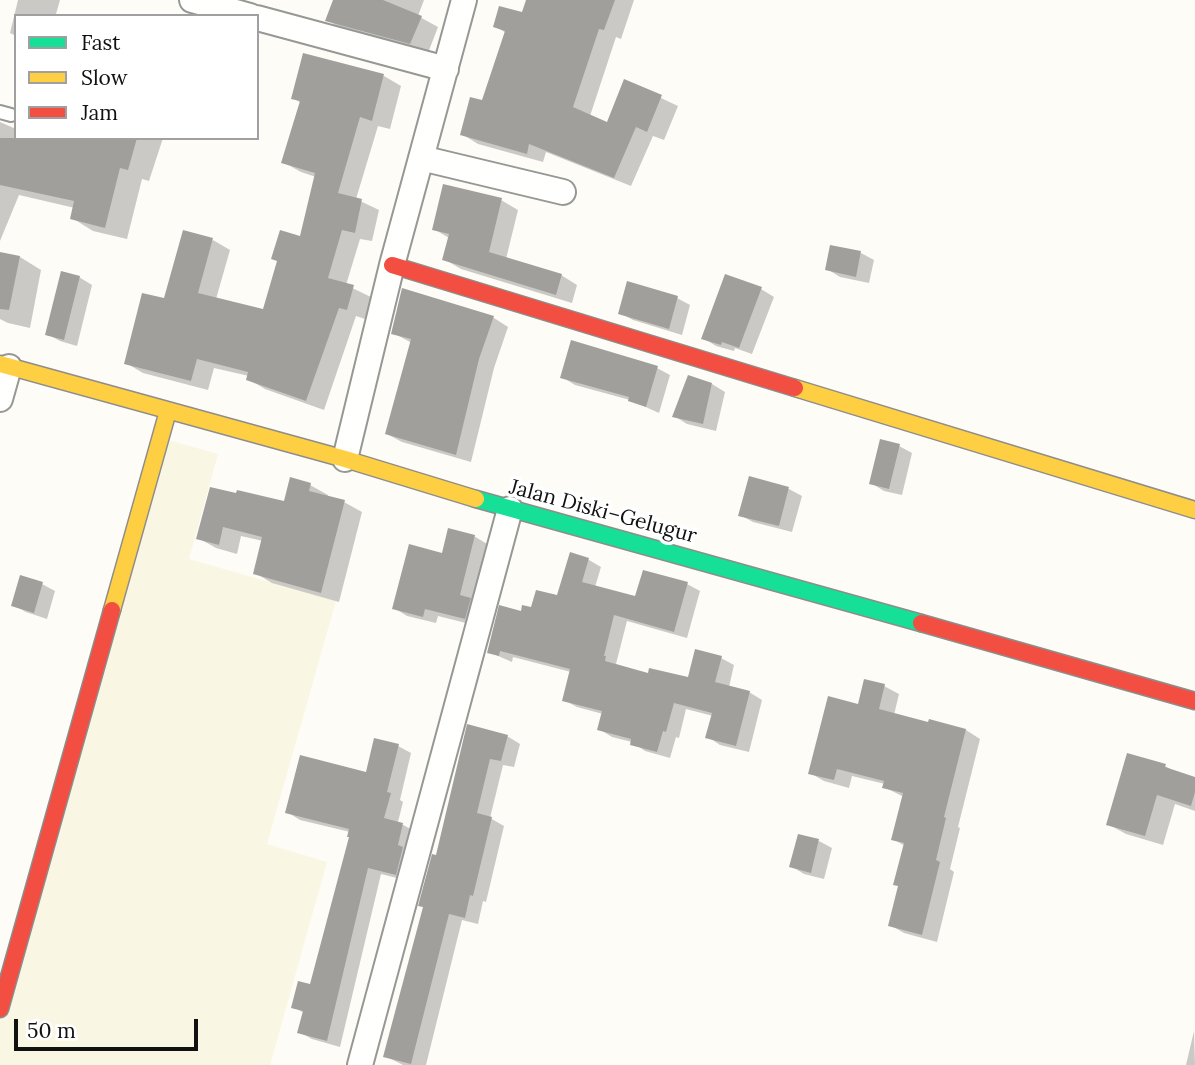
<!DOCTYPE html>
<html>
<head>
<meta charset="utf-8">
<style>
  body { margin:0 }
  #map { position:relative; width:1195px; height:1065px; overflow:hidden; background:#fdfcf7; font-family:Lora,serif }
  canvas { display:block }
  .legend { position:absolute; left:14px; top:14px; width:245px; height:126px; box-sizing:border-box; background:#fff; border:2px solid #a0a0a0; margin:0; padding:9px 12px; list-style:none; font-size:21px; color:#111 }
  .legend li { display:flex; align-items:center; gap:14px; height:35px }
  .legend b { width:35px; border:2px solid #a0a0a0 }
  .scale { position:absolute; left:14px; top:1019px; width:184px; height:32px; box-sizing:border-box; border:4px solid #111; border-top:0; padding-left:9px; font-size:21px; line-height:24px; white-space:nowrap; color:#111; -webkit-text-stroke:5px #fff; paint-order:stroke }
</style>
</head>
<body>
<div id="map">
<canvas width="1195" height="1065"></canvas>
<ul class="legend">
<li><b style="height:9px;background:#16e098"></b>Fast</li>
<li><b style="height:9px;background:#ffcf43"></b>Slow</li>
<li><b style="height:9px;background:#f24e42"></b>Jam</li>
</ul>
<div class="scale">50 m</div>
</div>
<script>
const context = document.querySelector('canvas').getContext('2d');
context.lineJoin = 'round';
function paint(path, color) {
  context.fillStyle = color;
  context.fill(path, 'evenodd');
}
function shape(rows) {
  const path = new Path2D();
  for (const r of rows) {
    path.moveTo(r[0], r[1]);
    for (let i = 2; i < r.length; i += 2) path.lineTo(r[i], r[i + 1]);
  }
  return path;
}
function stroke(path, color, width, dash) {
  context.strokeStyle = color;
  context.lineWidth = width;
  context.lineCap = dash ? 'butt' : 'round';
  context.setLineDash(dash || []);
  context.stroke(path);
}
function write(font, color, halo, rows, align = 'center') {
  context.font = font + ' Lora,serif';
  context.lineWidth = 7;
  context.setLineDash([]);
  context.textBaseline = 'middle';
  context.strokeStyle = halo;
  context.fillStyle = color;
  for (const [text, x, y, turn = 0] of rows) {
    context.save();
    context.translate(x, y);
    context.rotate((+turn || 0) * Math.PI / 180);
    context.textAlign = isNaN(turn) ? turn : align;
    if (halo) context.strokeText(text, 0, 0);
    context.fillText(text, 0, 0);
    context.restore();
  }
}
const farmland = shape([
  [154,436,218,454,189,559,336,601,267,844,327,862,270,1065,0,1065,0,980]
]);
const shadow = shape([
  [18,0,60,0,56,14,61,16,16,16,16,36,10,33],
  [335,0,424,0,418,16,438,27,428,53,344,30,327,20],
  [527,0,634,0,621,39,616,37,590,116,608,124,625,81,678,106,664,140,653,136,631,186,546,152,543,162,478,144,462,134,483,103,506,33,495,26,523,14],
  [384,76,401,86,390,129,378,126,356,199,379,210,372,241,360,239,346,285,371,297,365,319,356,316,324,410,265,389,248,379,249,376,214,368,208,390,143,373,126,363,165,300,213,240,230,250,216,299,265,311,301,238,316,177,301,172,283,162,301,103,293,98],
  [0,122,16,129,16,138,163,138,149,181,142,179,127,239,93,231,72,218,75,208,19,195,0,241],
  [501,200,518,210,506,259,561,275,577,285,572,303,461,269,444,259,449,238,434,229],
  [0,253,20,257,41,270,30,328,8,323,0,319],
  [861,253,874,260,869,283,840,277,827,269],
  [79,277,92,285,77,346,60,341,47,334],
  [761,289,774,297,752,354,735,348,734,351,716,346,703,338],
  [403,290,494,318,508,327,494,368,471,462,402,442,387,434,412,343,393,333],
  [677,298,690,305,682,335,633,320,620,313],
  [657,368,670,375,659,413,630,400,575,385,562,377],
  [712,384,725,392,716,431,687,424,674,416],
  [899,446,912,453,902,495,884,491,871,483],
  [750,478,789,489,802,496,792,532,753,522,740,515],
  [310,485,328,495,328,498,344,502,362,512,339,602,272,583,255,573,263,541,241,536,237,554,216,548,198,538,211,489,285,503],
  [474,536,487,544,473,601,478,626,438,616,436,623,407,616,394,608,443,555],
  [571,554,589,560,601,567,595,587,636,598,687,584,700,591,687,638,627,621,616,664,649,675,689,679,721,658,734,665,729,687,749,692,762,700,749,752,720,745,708,737,713,716,686,709,679,738,676,737,670,758,645,751,632,742,612,737,599,729,603,714,577,707,564,700,571,672,513,657,512,662,489,652,522,613,558,597],
  [42,584,55,591,47,619,26,612,13,605],
  [884,686,899,694,894,715,930,724,930,721,966,730,980,739,958,827,960,828,950,869,954,872,937,942,904,933,890,925,900,887,905,846,893,839,904,797,884,787,885,784,852,776,849,788,824,781,810,773,859,706],
  [469,727,507,736,520,744,514,767,503,765,490,818,504,826,486,902,483,901,478,924,462,920,426,1065,403,1065,385,1056,437,857],
  [398,746,411,753,400,800,403,802,398,822,416,832,409,881,381,874,340,1047,312,1039,299,1032,304,1013,293,1007,311,986,351,837,350,832,300,820,287,812,367,774],
  [1165,766,1179,774,1195,779,1195,811,1175,804,1163,845,1126,834,1108,824],
  [819,841,832,848,824,879,804,874,791,866],
  [1194,1031,1195,1065,1186,1065]
]);
const building = shape([
  [333,0,383,0,422,16,410,44,325,21],
  [526,0,615,0,604,30,599,29,573,107,607,122,624,79,662,95,647,132,636,127,614,178,529,144,527,154,460,135,470,97,482,100,505,31,493,27,499,6,522,12],
  [303,53,384,74,372,121,360,117,338,193,362,199,355,233,342,230,328,278,354,285,347,310,339,308,306,401,246,380,248,372,197,359,191,381,124,364,142,293,164,298,183,230,213,238,198,293,263,309,277,261,271,259,280,230,300,236,315,173,281,163,300,101,291,99],
  [0,138,137,138,128,170,120,168,105,228,70,219,74,201,0,185],
  [443,184,502,198,489,252,562,274,556,295,442,260,449,234,432,230],
  [830,245,861,251,856,277,825,270],
  [0,252,20,256,9,310,0,309],
  [61,271,80,276,64,340,45,335],
  [725,274,762,287,739,348,722,342,721,345,701,339],
  [627,281,678,296,669,329,618,314],
  [402,288,494,316,479,359,456,455,385,434,411,339,391,334],
  [571,340,658,366,646,407,628,401,629,397,560,378],
  [688,375,712,383,703,424,672,417],
  [880,439,900,444,889,489,869,484],
  [749,476,789,487,779,526,738,516],
  [290,477,311,483,309,491,345,500,321,593,253,574,262,537,223,527,219,545,196,539,210,487,236,493,237,490,284,501],
  [448,528,475,535,460,595,471,598,465,619,425,609,423,617,392,609,409,544,442,553],
  [570,552,589,558,582,582,635,596,643,570,688,582,674,632,614,615,604,656,606,656,605,661,648,673,649,668,688,677,695,649,722,656,715,682,750,691,736,746,705,738,712,713,674,703,666,732,663,731,657,752,630,745,631,739,597,730,602,711,562,701,570,669,500,651,499,656,487,653,499,605,521,611,522,605,531,607,536,590,557,595],
  [20,575,43,582,34,613,11,606],
  [864,679,885,684,879,709,928,722,929,719,966,729,944,817,946,818,936,860,940,862,922,935,888,926,898,886,893,885,904,843,891,840,903,793,882,788,884,781,837,769,834,780,808,774,828,696,858,704],
  [467,724,508,735,501,761,490,759,477,813,492,817,473,896,470,895,465,918,449,914,411,1064,383,1057,423,907,418,906,432,854,436,855],
  [374,738,399,744,387,792,391,793,384,818,403,823,398,845,403,847,396,875,368,868,327,1041,297,1033,303,1011,291,1008,298,981,310,984,349,837,347,837,349,829,285,813,300,755,366,772],
  [1127,753,1166,764,1165,767,1195,777,1195,792,1191,806,1157,795,1145,836,1106,825],
  [798,834,819,839,811,873,789,867]
]);
const lane = shape([
  [0,112,11,115]
]);
const street = shape([
  [192,0,250,16],
  [257,18,446,69],
  [421,158,563,192],
  [0,399,9,367],
  [345,459,392,265,464,0],
  [360,1065,510,509]
]);
const fast = shape([
  [476,499,921,623]
]);
const slow = shape([
  [0,364,345,459,476,499],
  [795,388,1195,510],
  [112,610,168,411]
]);
const jam = shape([
  [392,265,795,388],
  [921,623,1195,701],
  [0,1009,112,610]
]);
const streetNames = [
  ["Jalan Diski–Gelugur",603,512,15]
];
paint(farmland, '#f9f7e4');
paint(shadow, '#0003');
paint(building, '#a19f9c');
stroke(lane, '#979795', 16);
stroke(street, '#979795', 28);
stroke(fast, '#8e8d8b', 19);
stroke(slow, '#8e8d8b', 19);
stroke(jam, '#8e8d8b', 19);
stroke(lane, '#fffffe', 12);
stroke(street, '#fffffe', 24);
stroke(fast, '#16e098', 16);
stroke(slow, '#ffcf43', 16);
stroke(jam, '#f24e42', 16);
write('21px', '#111', '#fff', streetNames);
</script>
</body>
</html>
